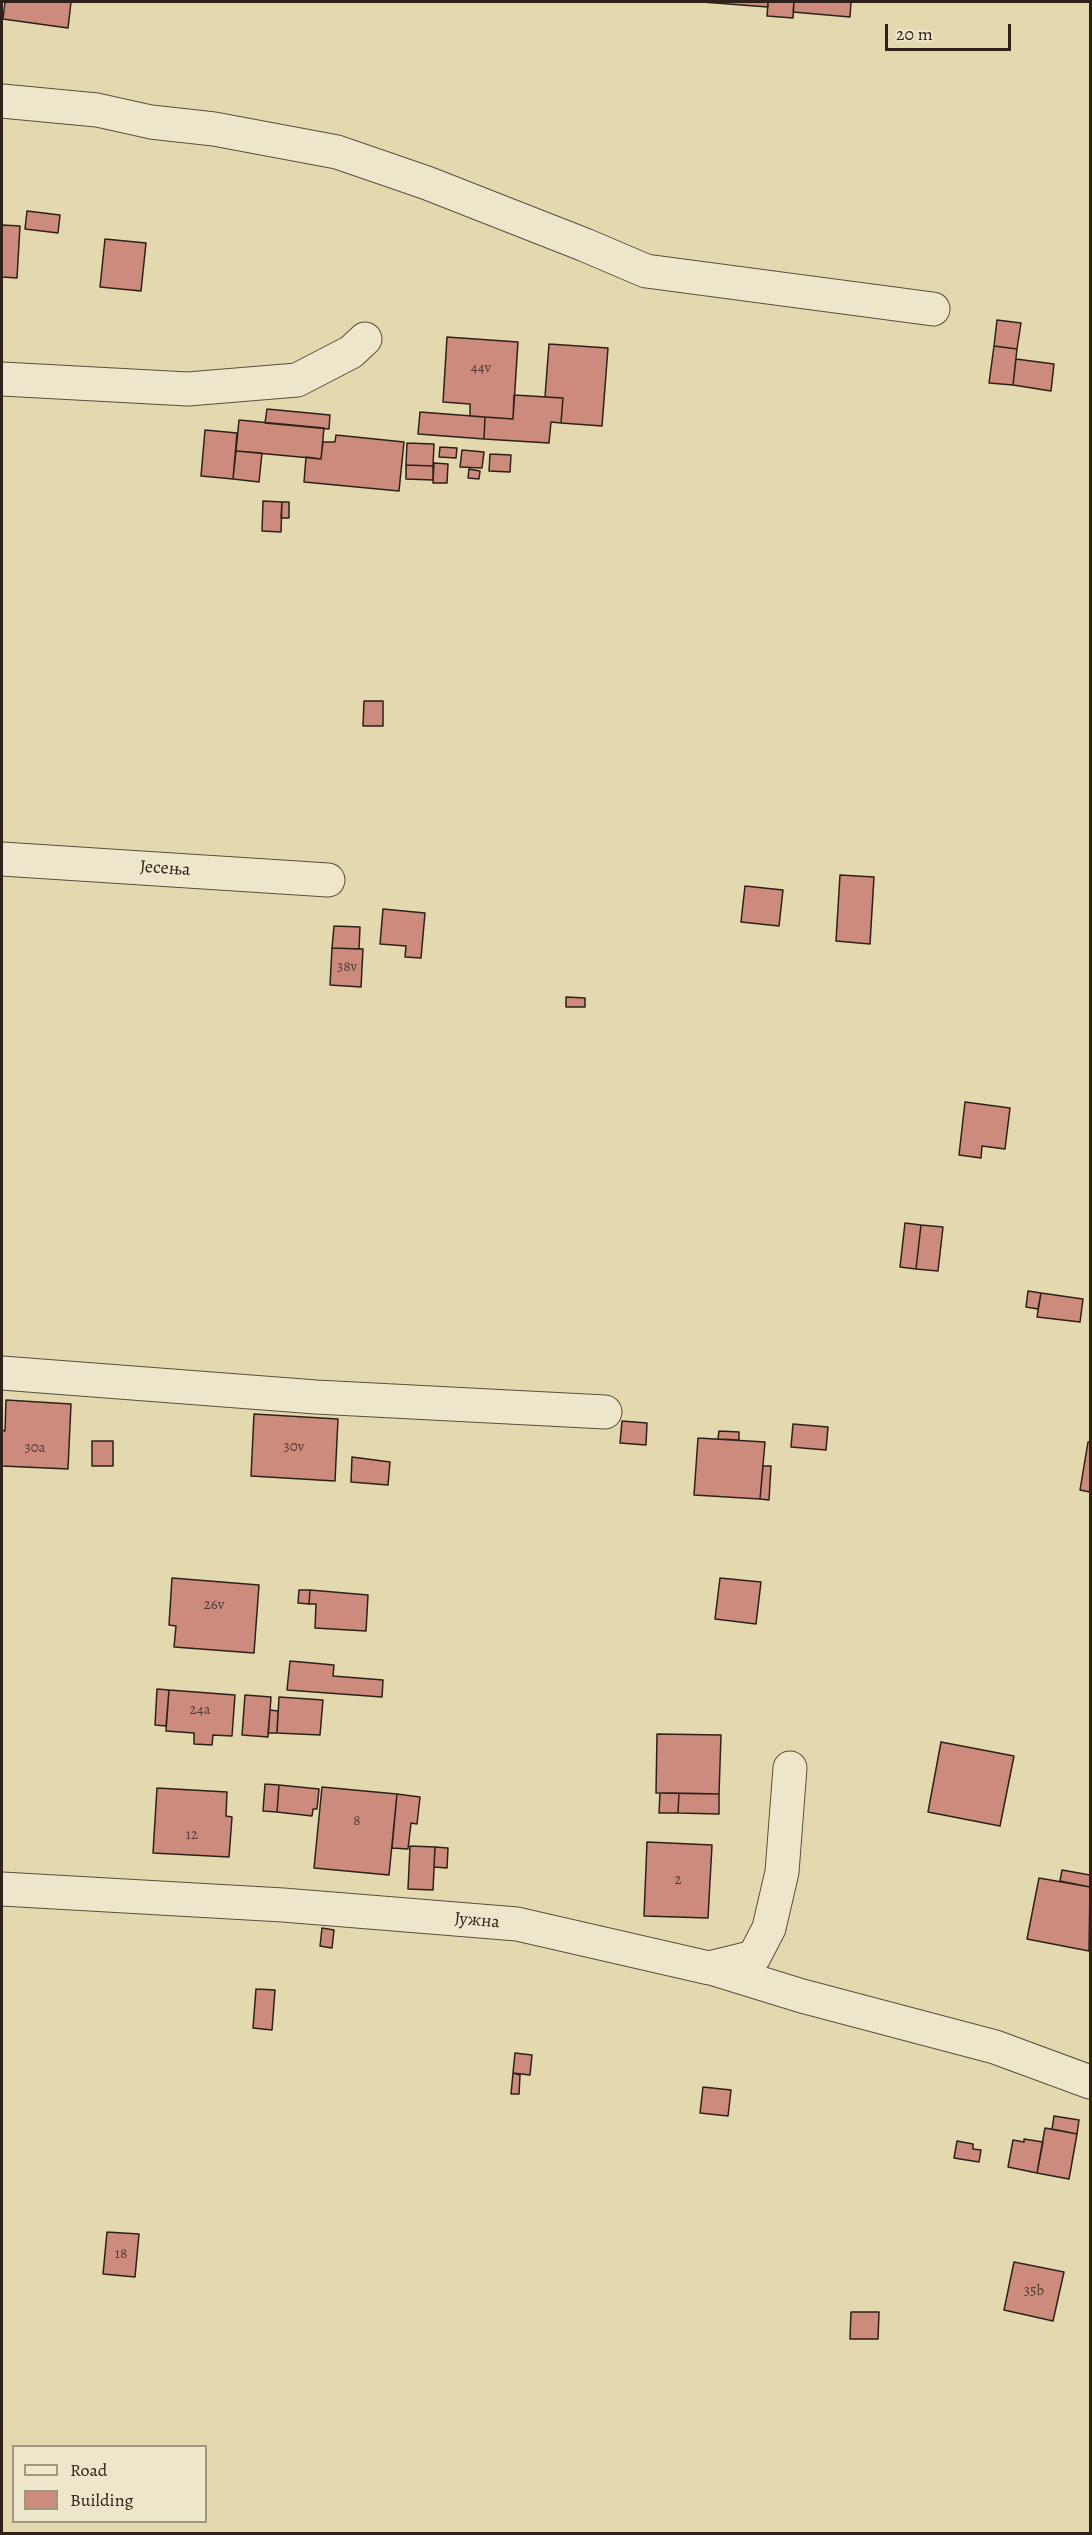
<!DOCTYPE html>
<html>
<head>
<meta charset="utf-8">
<style>
  body { margin:0 }
  #map { position:relative; width:1092px; height:2535px; overflow:hidden; background:#e3d8ae; font-family:Alegreya,serif }
  canvas { display:block }
  .frame { position:absolute; inset:0; border:3px solid #2d2119; pointer-events:none }
  .legend { position:absolute; left:12px; top:2445px; width:195px; height:78px; box-sizing:border-box; background:#ede6ca; border:2px solid #a09783; margin:0; padding:8px 10px; list-style:none; font-size:18px; color:#2d2119 }
  .legend li { display:flex; align-items:center; gap:12px; height:30px }
  .legend b { width:30px; border:2px solid #a09783 }
  .scale { position:absolute; left:885px; top:24px; width:126px; height:27px; box-sizing:border-box; border:3px solid #2d2119; border-top:0; padding-left:8px; font-size:18px; line-height:21px; white-space:nowrap; color:#2d2119; -webkit-text-stroke:4px #ede6ca; paint-order:stroke }
</style>
</head>
<body>
<div id="map">
<canvas width="1092" height="2535"></canvas>
<div class="frame"></div>
<ul class="legend">
<li><b style="height:8px;background:#ede6ca"></b>Road</li>
<li><b style="height:16px;background:#cd8b7e"></b>Building</li>
</ul>
<div class="scale">20 m</div>
</div>
<script>
const context = document.querySelector('canvas').getContext('2d');
context.lineJoin = 'round';
function paint(path, color) {
  context.fillStyle = color;
  context.fill(path, 'evenodd');
}
function shape(rows) {
  const path = new Path2D();
  for (const r of rows) {
    path.moveTo(r[0], r[1]);
    for (let i = 2; i < r.length; i += 2) path.lineTo(r[i], r[i + 1]);
  }
  return path;
}
function stroke(path, color, width, dash) {
  context.strokeStyle = color;
  context.lineWidth = width;
  context.lineCap = dash ? 'butt' : 'round';
  context.setLineDash(dash || []);
  context.stroke(path);
}
function write(font, color, halo, rows, align = 'center') {
  context.font = font + ' Alegreya,serif';
  context.lineWidth = 4.5;
  context.setLineDash([]);
  context.textBaseline = 'middle';
  context.strokeStyle = halo;
  context.fillStyle = color;
  for (const [text, x, y, turn = 0] of rows) {
    context.save();
    context.translate(x, y);
    context.rotate((+turn || 0) * Math.PI / 180);
    context.textAlign = isNaN(turn) ? turn : align;
    if (halo) context.strokeText(text, 0, 0);
    context.fillText(text, 0, 0);
    context.restore();
  }
}
const building = shape([
  [5,2,71,2,68,28,3,19,5,2],
  [702,2,768,2,768,7,702,2],
  [768,2,794,2,793,18,767,16,768,2],
  [794,2,851,2,850,17,793,12,794,2],
  [27,211,60,215,58,233,25,229,27,211],
  [2,225,20,226,17,278,2,277,2,225],
  [105,239,146,243,141,291,100,287,105,239],
  [997,320,1021,323,1017,349,994,346,997,320],
  [447,337,518,342,513,419,470,416,470,404,443,402,447,337],
  [549,344,608,348,602,426,561,423,563,398,545,397,549,344],
  [994,346,1017,349,1013,385,989,383,994,346],
  [1016,359,1054,364,1051,391,1013,385,1016,359],
  [514,395,563,398,561,423,551,422,549,443,484,439,485,417,513,419,514,395],
  [267,409,330,415,329,429,265,423,267,409],
  [420,412,485,417,484,439,418,434,420,412],
  [239,420,324,428,321,459,236,451,239,420],
  [205,430,237,433,233,479,201,476,205,430],
  [336,435,404,442,399,491,304,482,306,457,321,459,323,442,335,442,336,435],
  [407,443,434,444,433,466,406,465,407,443],
  [440,447,457,448,456,458,439,457,440,447],
  [462,450,484,452,482,468,460,467,462,450],
  [236,451,262,453,259,482,233,479,236,451],
  [490,454,511,455,510,472,489,471,490,454],
  [434,463,448,464,447,483,433,483,434,463],
  [406,465,433,466,433,480,406,479,406,465],
  [469,469,480,471,479,479,468,478,469,469],
  [263,501,282,502,281,532,262,531,263,501],
  [282,502,289,502,289,518,281,518,282,502],
  [364,701,383,701,383,726,363,726,364,701],
  [840,875,874,877,870,944,836,941,840,875],
  [745,886,783,890,779,926,741,922,745,886],
  [383,909,425,913,421,958,405,957,406,946,380,944,383,909],
  [334,926,360,927,359,949,332,948,334,926],
  [332,948,363,949,361,987,330,985,332,948],
  [566,997,585,998,585,1007,566,1007,566,997],
  [965,1102,1010,1108,1005,1149,982,1146,981,1158,959,1155,965,1102],
  [905,1223,921,1225,916,1269,900,1267,905,1223],
  [921,1225,943,1227,938,1271,916,1269,921,1225],
  [1028,1291,1041,1293,1038,1309,1026,1307,1028,1291],
  [1041,1293,1083,1299,1080,1322,1037,1317,1041,1293],
  [6,1400,71,1404,68,1469,2,1466,2,1430,5,1431,6,1400],
  [254,1414,338,1419,335,1481,251,1476,254,1414],
  [622,1421,647,1423,646,1445,620,1443,622,1421],
  [793,1424,828,1427,826,1450,791,1447,793,1424],
  [719,1431,739,1432,739,1440,718,1439,719,1431],
  [698,1438,765,1442,760,1499,694,1495,698,1438],
  [92,1441,113,1441,113,1466,92,1466,92,1441],
  [1088,1442,1090,1442,1090,1492,1080,1490,1088,1442],
  [352,1457,390,1462,388,1485,351,1482,352,1457],
  [763,1466,771,1466,769,1500,760,1499,763,1466],
  [172,1578,259,1585,254,1653,174,1647,176,1626,169,1625,172,1578],
  [720,1578,761,1582,756,1624,715,1619,720,1578],
  [299,1590,310,1590,309,1604,298,1603,299,1590],
  [310,1590,368,1595,366,1631,315,1628,316,1604,309,1604,310,1590],
  [290,1661,334,1665,333,1676,383,1680,382,1697,287,1690,290,1661],
  [157,1689,169,1690,166,1726,155,1725,157,1689],
  [169,1690,235,1695,232,1736,213,1735,212,1745,194,1744,194,1733,166,1731,169,1690],
  [245,1695,271,1697,268,1737,242,1735,245,1695],
  [279,1697,323,1700,320,1735,277,1733,279,1697],
  [270,1710,278,1711,277,1733,268,1733,270,1710],
  [657,1734,721,1735,719,1794,656,1793,657,1734],
  [941,1742,1014,1756,1000,1826,928,1812,941,1742],
  [265,1784,279,1785,277,1812,263,1811,265,1784],
  [279,1785,319,1789,317,1809,313,1809,312,1816,277,1812,279,1785],
  [322,1787,397,1794,389,1875,314,1868,322,1787],
  [157,1788,227,1792,226,1816,232,1817,229,1857,153,1853,157,1788],
  [660,1793,679,1793,678,1813,659,1813,660,1793],
  [679,1793,719,1794,719,1814,678,1813,679,1793],
  [397,1794,420,1797,417,1824,411,1823,408,1849,392,1848,397,1794],
  [647,1842,712,1845,708,1918,644,1916,647,1842],
  [410,1846,435,1847,433,1890,408,1889,410,1846],
  [435,1847,448,1848,447,1868,434,1867,435,1847],
  [1062,1870,1090,1875,1090,1887,1060,1881,1062,1870],
  [1039,1878,1090,1887,1089,1951,1027,1939,1039,1878],
  [322,1928,334,1930,332,1948,320,1946,322,1928],
  [256,1989,275,1990,272,2030,253,2028,256,1989],
  [515,2053,532,2055,530,2075,513,2073,515,2053],
  [513,2073,520,2075,519,2094,511,2094,513,2073],
  [703,2087,731,2090,728,2116,700,2113,703,2087],
  [1054,2116,1079,2120,1077,2134,1052,2129,1054,2116],
  [1045,2128,1077,2134,1069,2179,1037,2173,1045,2128],
  [1024,2139,1043,2142,1037,2173,1008,2167,1013,2140,1024,2142,1024,2139],
  [957,2141,973,2144,973,2149,981,2150,979,2162,954,2158,957,2141],
  [107,2232,139,2234,135,2277,103,2274,107,2232],
  [1014,2262,1064,2272,1053,2321,1004,2310,1014,2262],
  [851,2312,879,2312,878,2339,850,2339,851,2312]
]);
const minor = shape([
  [2,101,97,110,151,122,214,129,337,152,427,183,585,245,646,271,933,309],
  [2,379,188,389,297,380,351,352,365,339],
  [2,859,328,880],
  [2,1373,316,1397,605,1412],
  [2,1889,283,1905,517,1924,709,1968,754,1957,769,1928,782,1872,790,1768],
  [711,1968,802,1996,995,2047,1090,2082]
]);
const numberNames = [
  ["44v",481,368],
  ["38v",347,967],
  ["30v",294,1447],
  ["30a",35,1448],
  ["26v",214,1605],
  ["24a",200,1710],
  ["8",357,1821],
  ["12",192,1835],
  ["2",678,1880],
  ["18",121,2254],
  ["35b",1034,2291]
];
const streetNames = [
  ["Јесења",165,869,4],
  ["Јужна",477,1921,5]
];
paint(building, '#cd8b7e');
stroke(building, '#2d2119', 1.5);
stroke(minor, '#5a4f3e', 35);
stroke(minor, '#ede6ca', 33);
write('15px', '#553c32', null, numberNames);
write('18px', '#2d2119', '#ede6ca', streetNames);
</script>
</body>
</html>
